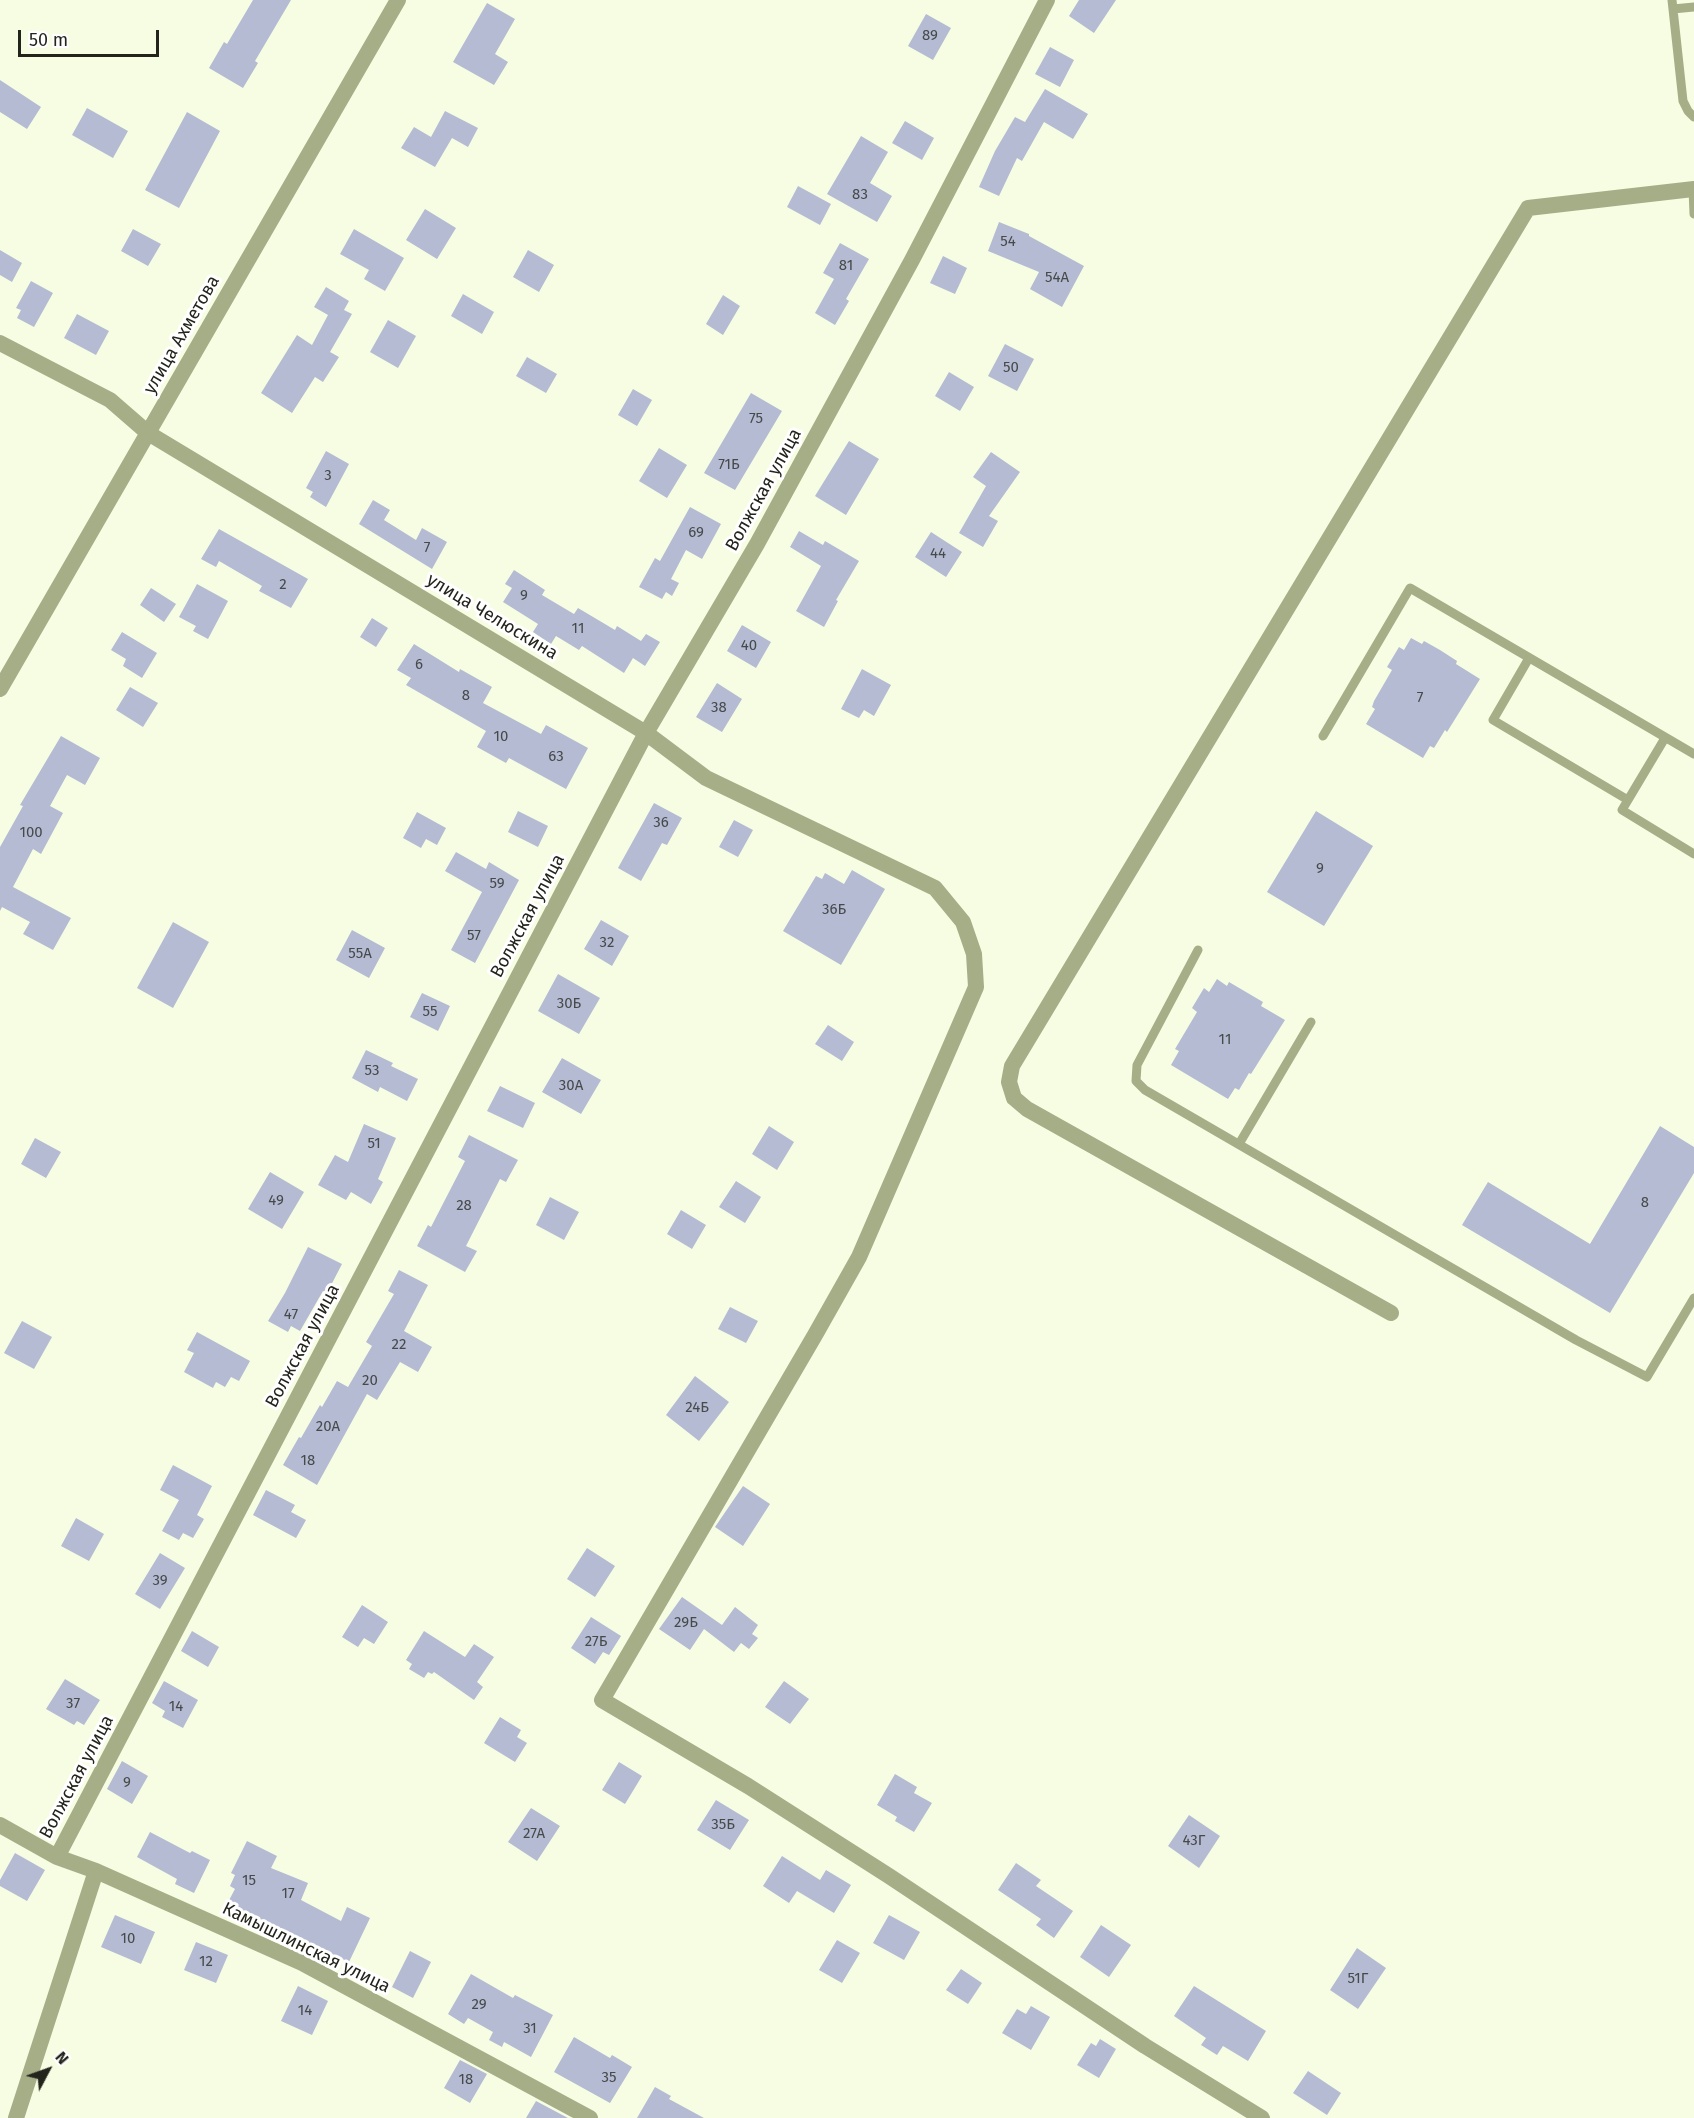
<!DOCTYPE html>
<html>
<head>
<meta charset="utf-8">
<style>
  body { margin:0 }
  #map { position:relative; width:1694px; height:2118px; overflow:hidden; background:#f7fde3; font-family:"Fira Sans",sans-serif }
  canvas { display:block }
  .north { position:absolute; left:18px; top:2040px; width:60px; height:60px; -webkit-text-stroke:4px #fff; paint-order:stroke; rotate:49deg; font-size:16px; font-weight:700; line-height:24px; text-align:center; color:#23251c }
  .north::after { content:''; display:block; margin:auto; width:21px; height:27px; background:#23251c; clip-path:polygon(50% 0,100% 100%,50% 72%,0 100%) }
  .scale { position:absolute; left:18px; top:30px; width:141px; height:27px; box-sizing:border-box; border:3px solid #23251c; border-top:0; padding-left:8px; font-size:18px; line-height:21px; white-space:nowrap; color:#23251c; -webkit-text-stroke:4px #fff; paint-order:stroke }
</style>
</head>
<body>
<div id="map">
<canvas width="1694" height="2118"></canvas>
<div class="north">N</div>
<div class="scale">50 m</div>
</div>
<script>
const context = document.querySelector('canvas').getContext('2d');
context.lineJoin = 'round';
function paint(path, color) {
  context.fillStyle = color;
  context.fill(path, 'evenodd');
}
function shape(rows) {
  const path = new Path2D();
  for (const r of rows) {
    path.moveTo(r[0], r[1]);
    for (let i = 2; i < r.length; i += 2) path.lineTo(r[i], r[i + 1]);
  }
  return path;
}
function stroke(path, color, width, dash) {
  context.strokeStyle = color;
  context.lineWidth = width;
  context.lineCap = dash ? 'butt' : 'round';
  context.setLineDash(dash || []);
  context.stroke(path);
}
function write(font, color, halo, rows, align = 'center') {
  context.font = font + ' "Fira Sans",sans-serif';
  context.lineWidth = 6;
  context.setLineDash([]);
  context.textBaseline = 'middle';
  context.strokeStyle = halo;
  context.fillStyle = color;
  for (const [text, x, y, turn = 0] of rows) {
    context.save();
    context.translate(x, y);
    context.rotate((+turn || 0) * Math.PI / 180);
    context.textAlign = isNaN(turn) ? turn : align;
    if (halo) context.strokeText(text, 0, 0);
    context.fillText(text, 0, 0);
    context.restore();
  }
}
const building = shape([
  [253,0,291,0,255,61,258,63,243,88,209,68,224,42,227,44],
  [1079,0,1116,0,1094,33,1069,16],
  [487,3,515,19,495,54,508,62,494,85,453,62],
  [926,14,951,28,933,60,908,46],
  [1050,47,1074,60,1060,87,1035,74],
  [0,80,41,107,27,129,0,112],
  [1045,89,1088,114,1073,139,1044,122,1022,161,1017,158,999,196,979,187,995,151,1015,117,1025,122],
  [87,108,128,131,113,158,72,135],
  [445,111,478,128,468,147,452,138,435,167,401,148,414,127,431,137],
  [187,112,220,131,179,208,145,190],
  [905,121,934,138,922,160,892,143],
  [861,136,888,152,870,183,892,196,877,222,827,194],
  [798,186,831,204,820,225,787,207],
  [425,209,456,228,437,259,406,240],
  [999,222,1029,234,1029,236,1084,266,1062,307,1030,289,1039,272,988,251],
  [133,229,161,244,148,266,121,251],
  [354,229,404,258,385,291,364,279,369,270,340,254],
  [840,243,869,259,846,299,849,301,835,325,815,313,834,279,823,273],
  [0,250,22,263,12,282,0,275],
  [528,250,554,265,539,292,513,277],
  [943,256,967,268,955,294,930,283],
  [31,281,53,293,34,327,17,318,21,310,16,308],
  [326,287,349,301,344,310,352,314,330,352,339,357,323,382,315,377,292,413,261,393,297,335,312,345,328,315,314,307],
  [463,294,494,312,482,334,451,316],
  [723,295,740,306,723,335,706,324],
  [77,314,109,331,96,355,64,338],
  [388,320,416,336,398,368,370,352],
  [1005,344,1034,359,1017,391,988,376],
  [527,357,557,374,546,393,516,376],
  [949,372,974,387,960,411,935,396],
  [633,389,652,400,637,426,618,415],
  [751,393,782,411,735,490,704,473],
  [849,441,879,459,846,515,815,496],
  [659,448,687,465,667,498,639,481],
  [326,451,349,464,326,507,310,497,313,492,306,488],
  [991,452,1020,472,989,516,998,521,983,547,959,533,986,486,973,477],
  [373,500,390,510,384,520,416,540,422,528,447,542,432,569,359,524],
  [690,507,721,524,702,559,686,550,671,579,679,583,672,596,666,592,662,599,639,587,655,558,660,561],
  [219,529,308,579,291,608,259,591,262,586,219,561,216,567,201,559],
  [799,531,823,545,825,541,859,561,836,600,838,601,824,627,796,611,821,566,790,547],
  [931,532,962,552,946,577,915,557],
  [514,570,545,590,542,595,574,614,578,608,615,630,617,626,641,641,646,634,660,642,645,666,633,658,624,673,582,646,579,650,556,636,551,644,533,632,538,624,503,602,512,588,505,584],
  [197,584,228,601,208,639,193,631,196,626,179,617],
  [151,588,176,604,164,622,140,605],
  [372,618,388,628,376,647,360,637],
  [742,625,771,642,756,668,727,651],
  [122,632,157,653,142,678,123,666,126,659,111,650],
  [1411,638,1422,644,1424,641,1440,650,1457,661,1456,664,1480,679,1447,732,1445,730,1434,748,1430,746,1423,758,1366,724,1375,709,1372,707,1374,701,1392,670,1387,667,1399,647,1404,650],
  [414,644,459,672,460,669,492,687,483,703,541,734,546,725,588,748,566,789,509,758,506,763,477,747,486,731,406,685,411,678,397,670],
  [862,669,891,685,874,716,864,710,859,718,841,709],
  [717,683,742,699,722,732,696,717],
  [130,687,158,703,143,727,116,710],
  [61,736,100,758,85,785,67,775,50,806,63,813,41,854,33,849,13,887,71,918,53,950,23,934,30,922,2,907,0,911,0,847,23,806,20,805],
  [654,803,682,818,667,845,662,843,641,881,618,868],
  [518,811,548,826,538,847,508,832],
  [1316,811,1373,846,1324,926,1267,892],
  [417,812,446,828,437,845,426,839,421,848,403,838],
  [734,820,753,830,738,857,719,847],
  [456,852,486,869,489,862,519,880,475,963,451,950,482,892,445,871],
  [852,870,885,889,841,965,783,931,816,876,822,879,825,873,844,884],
  [601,920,629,936,612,966,584,949],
  [173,922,209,942,173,1008,137,988],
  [352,930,385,948,369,978,336,960],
  [558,974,600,998,579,1034,538,1011],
  [1217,979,1227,986,1229,982,1263,1002,1261,1006,1285,1020,1251,1074,1249,1073,1239,1090,1235,1088,1228,1099,1171,1065,1179,1051,1175,1049,1197,1012,1192,1008,1204,988,1209,992],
  [422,993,450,1006,438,1031,410,1017],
  [828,1025,854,1042,842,1061,815,1044],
  [366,1050,393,1063,391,1066,418,1079,407,1101,380,1087,378,1092,352,1078],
  [562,1058,601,1080,581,1114,542,1092],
  [500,1086,535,1103,523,1128,487,1111],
  [364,1124,396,1138,378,1179,383,1182,371,1204,351,1192,346,1200,318,1185,335,1155,348,1162],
  [769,1126,794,1142,777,1170,752,1154],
  [1660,1126,1694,1147,1694,1173,1610,1313,1462,1225,1488,1182,1590,1244],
  [469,1135,518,1160,506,1182,500,1179,466,1246,477,1251,465,1272,417,1246,428,1225,431,1227,465,1161,458,1157],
  [35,1138,61,1152,46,1178,21,1164],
  [270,1172,304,1192,282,1229,248,1209],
  [736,1181,761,1197,745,1223,719,1207],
  [550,1197,579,1212,564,1240,536,1225],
  [681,1210,706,1225,692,1249,667,1234],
  [308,1247,342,1264,327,1293,323,1291,300,1331,291,1326,288,1332,268,1321,285,1293],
  [399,1270,428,1285,404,1331,432,1347,418,1372,400,1362,377,1400,367,1394,317,1485,283,1465,299,1437,301,1438,320,1405,322,1407,337,1381,348,1387,372,1346,366,1342,394,1294,388,1291],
  [730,1307,758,1321,746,1343,718,1329],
  [22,1321,52,1337,34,1369,4,1353],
  [197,1332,250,1361,239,1381,231,1377,225,1387,216,1382,213,1388,184,1372,194,1353,187,1350],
  [695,1376,729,1402,699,1441,666,1415],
  [173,1465,212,1486,197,1515,204,1519,193,1538,183,1533,179,1540,162,1531,179,1500,160,1490],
  [743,1486,770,1504,743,1546,715,1527],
  [266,1490,295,1505,291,1512,306,1520,296,1538,253,1515],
  [76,1518,104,1534,89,1561,61,1546],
  [587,1548,615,1566,595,1597,567,1579],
  [160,1553,185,1568,160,1609,135,1594],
  [682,1597,722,1625,735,1607,758,1625,752,1634,758,1638,749,1649,741,1643,734,1652,704,1629,690,1650,659,1629],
  [362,1605,388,1622,374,1644,364,1638,358,1647,342,1637],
  [591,1617,621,1636,609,1655,603,1652,595,1664,571,1648],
  [192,1631,219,1647,208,1667,181,1651],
  [424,1631,465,1657,474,1644,494,1657,477,1682,483,1687,474,1700,434,1672,432,1674,428,1672,424,1678,409,1669,412,1664,406,1660],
  [65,1679,100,1700,84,1725,77,1721,74,1725,46,1709],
  [164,1681,198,1700,183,1728,162,1717,165,1711,152,1703],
  [784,1681,809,1699,790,1724,765,1707],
  [500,1717,521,1730,517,1737,527,1743,515,1762,484,1743],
  [122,1761,148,1776,132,1804,107,1789],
  [619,1762,642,1776,625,1804,602,1790],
  [895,1774,917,1787,914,1793,932,1803,914,1832,895,1821,897,1817,877,1805],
  [716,1800,749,1820,730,1850,697,1830],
  [531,1808,560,1826,537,1861,508,1842],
  [1189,1815,1220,1836,1199,1868,1168,1846],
  [150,1832,190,1853,192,1851,210,1860,194,1893,175,1884,177,1879,137,1857],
  [247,1841,277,1856,271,1868,308,1883,301,1900,341,1921,347,1907,370,1918,349,1962,315,1946,314,1948,291,1937,293,1934,227,1904,235,1889,230,1886,235,1875,231,1873],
  [15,1853,45,1870,27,1901,0,1886,0,1880],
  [782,1856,820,1880,826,1870,851,1885,834,1913,797,1891,789,1903,763,1886],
  [1016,1863,1041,1880,1036,1886,1073,1911,1054,1938,1036,1925,1041,1919,998,1890],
  [115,1915,155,1932,141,1964,101,1947],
  [889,1915,920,1932,904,1960,873,1943],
  [1101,1925,1131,1945,1109,1977,1080,1957],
  [837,1940,860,1953,842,1983,819,1970],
  [196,1942,228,1955,216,1983,184,1970],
  [1357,1948,1386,1968,1358,2009,1330,1990],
  [410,1951,431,1962,413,1998,392,1987],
  [961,1969,982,1983,968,2004,946,1990],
  [471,1974,513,1998,515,1995,553,2015,531,2057,504,2042,502,2047,489,2040,493,2032,468,2018,464,2024,448,2014],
  [298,1986,328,2001,312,2035,281,2021],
  [1194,1986,1266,2031,1248,2061,1223,2046,1217,2055,1201,2045,1206,2038,1174,2016],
  [1031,2006,1050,2017,1031,2050,1002,2033,1017,2009,1026,2014],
  [574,2037,610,2058,612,2055,632,2067,610,2103,554,2072],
  [1100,2039,1116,2049,1099,2078,1077,2065,1091,2043,1096,2046],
  [460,2060,487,2074,470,2103,444,2088],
  [1308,2071,1341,2093,1327,2115,1293,2093],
  [655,2087,671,2096,669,2099,704,2118,637,2118],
  [536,2101,568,2118,526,2118]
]);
const service = shape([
  [1672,0,1683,101,1688,111,1694,117],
  [1673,9,1694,7],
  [1693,189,1694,214],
  [1529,658,1493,720,1628,800],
  [1323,736,1410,588,1694,754],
  [1665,738,1622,810,1694,854],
  [1198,950,1137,1065,1136,1081,1145,1090,1576,1340,1647,1377,1694,1298],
  [1239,1144,1311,1022]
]);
const minor = shape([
  [0,343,110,400,148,433,646,733,706,778,935,888,963,922,974,954,976,987,859,1257,815,1335,602,1700,748,1786,889,1876,1145,2046,1262,2118],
  [0,689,398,0],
  [1391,1313,1027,1109,1014,1098,1009,1082,1012,1066,1528,208,1694,189],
  [0,1825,57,1857,96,1871,302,1963,590,2118],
  [57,1857,646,733,757,544,912,260,1047,0],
  [16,2118,96,1871]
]);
const numberNames = [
  ["89",930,36],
  ["83",860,195],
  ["54",1008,242],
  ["81",846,266],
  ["54А",1057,278],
  ["50",1011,368],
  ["75",756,419],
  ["71Б",729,465],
  ["3",328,476],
  ["69",696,533],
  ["7",427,548],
  ["44",938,554],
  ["2",283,585],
  ["9",524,596],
  ["11",578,629],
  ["40",749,646],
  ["6",419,665],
  ["8",466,696],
  ["7",1420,698],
  ["38",719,708],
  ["10",501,737],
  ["63",556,757],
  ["36",661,823],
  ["100",31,833],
  ["9",1320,869],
  ["59",497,884],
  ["36Б",834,910],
  ["57",474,936],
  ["32",607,943],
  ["55А",360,954],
  ["30Б",569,1004],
  ["55",430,1012],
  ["11",1225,1040],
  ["53",372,1071],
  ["30А",571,1086],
  ["51",374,1144],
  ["49",276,1201],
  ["8",1645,1203],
  ["28",464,1206],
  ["47",291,1315],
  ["22",399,1345],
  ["20",370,1381],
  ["24Б",697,1408],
  ["20А",328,1427],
  ["18",308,1461],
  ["39",160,1581],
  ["29Б",686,1623],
  ["27Б",596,1642],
  ["37",73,1704],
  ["14",176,1707],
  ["9",127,1783],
  ["35Б",723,1825],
  ["27А",534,1834],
  ["43Г",1194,1841],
  ["15",249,1881],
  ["17",288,1894],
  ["10",128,1939],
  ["12",206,1962],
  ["51Г",1358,1979],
  ["29",479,2005],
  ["14",305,2011],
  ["31",530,2029],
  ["35",609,2078],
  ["18",466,2080]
];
const streetNames = [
  ["улица Ахметова",182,335,-60],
  ["Волжская улица",764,490,-61],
  ["улица Челюскина",492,617,31],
  ["Волжская улица",528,916,-62],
  ["Волжская улица",303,1346,-62],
  ["Волжская улица",77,1777,-62],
  ["Камышлинская улица",306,1948,26]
];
paint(building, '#b4bbd3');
stroke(service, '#a6ae88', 9);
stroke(minor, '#a6ae88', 16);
write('15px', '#474a4a', null, numberNames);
write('18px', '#23251c', '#fff', streetNames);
</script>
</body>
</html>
